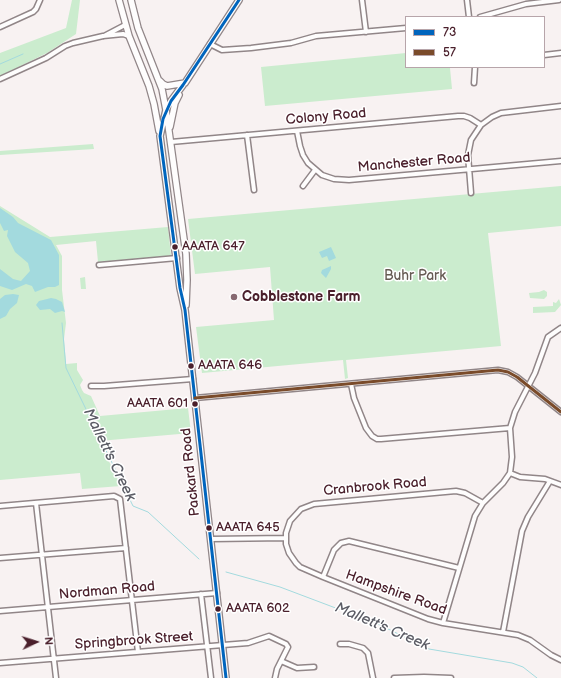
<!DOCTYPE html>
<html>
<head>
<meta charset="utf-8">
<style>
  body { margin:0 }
  #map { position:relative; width:561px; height:678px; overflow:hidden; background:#f8f2f2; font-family:"Balsamiq Sans",sans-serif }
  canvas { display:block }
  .legend { position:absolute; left:405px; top:16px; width:140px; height:52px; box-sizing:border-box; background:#fff; border:1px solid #b7a5aa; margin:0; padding:5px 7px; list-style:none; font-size:12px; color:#4a1f2b }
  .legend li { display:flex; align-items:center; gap:8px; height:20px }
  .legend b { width:20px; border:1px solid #b7a5aa }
  .north { position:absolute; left:16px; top:622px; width:40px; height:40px; -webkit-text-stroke:3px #fff; paint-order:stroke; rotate:86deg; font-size:11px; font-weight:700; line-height:16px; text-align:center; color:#4a1f2b }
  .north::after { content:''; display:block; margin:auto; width:14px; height:18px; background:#4a1f2b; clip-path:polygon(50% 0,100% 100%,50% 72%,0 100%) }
</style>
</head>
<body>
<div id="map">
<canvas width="561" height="678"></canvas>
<ul class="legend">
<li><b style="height:5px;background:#0065bd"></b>73</li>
<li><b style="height:5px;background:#7a4b2a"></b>57</li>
</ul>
<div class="north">N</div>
</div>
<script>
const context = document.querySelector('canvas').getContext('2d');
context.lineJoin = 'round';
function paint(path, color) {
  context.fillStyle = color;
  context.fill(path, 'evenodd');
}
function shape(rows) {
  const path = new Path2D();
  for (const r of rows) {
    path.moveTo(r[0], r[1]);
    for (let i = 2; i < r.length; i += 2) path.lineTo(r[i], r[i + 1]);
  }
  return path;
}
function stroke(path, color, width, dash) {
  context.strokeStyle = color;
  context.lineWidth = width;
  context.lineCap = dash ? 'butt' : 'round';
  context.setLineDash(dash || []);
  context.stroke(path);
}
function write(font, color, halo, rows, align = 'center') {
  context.font = font + ' "Balsamiq Sans",sans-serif';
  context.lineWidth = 3;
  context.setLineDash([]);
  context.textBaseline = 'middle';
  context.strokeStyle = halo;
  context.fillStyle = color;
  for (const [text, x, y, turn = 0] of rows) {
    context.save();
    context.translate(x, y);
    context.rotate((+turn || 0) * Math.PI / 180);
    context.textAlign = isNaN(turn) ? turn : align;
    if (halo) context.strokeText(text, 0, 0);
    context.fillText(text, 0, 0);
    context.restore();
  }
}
const green = shape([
  [72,0,80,0,76,34,47,53,0,76,0,53,66,28],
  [406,53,406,67,459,67,450,68,452,89,265,106,261,67],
  [93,144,94,149,0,155,0,151],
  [561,186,561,226,488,233,501,346,346,360,348,378,345,379,343,360,202,373,196,327,274,320,270,267,195,274,188,219],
  [0,206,50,237,168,227,171,256,98,262,96,241,56,245,62,256,62,290,66,323,64,339,66,364,77,363,77,370,83,380,80,385,82,390,84,393,91,396,100,416,188,408,191,433,99,441,121,486,82,489,80,473,0,480],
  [85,277,86,289,81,289,80,278],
  [544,290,547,292,547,296,544,299,530,298,529,293,539,292],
  [559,299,561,305,555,312,533,313,533,307,553,306,553,302,556,303]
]);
const water = shape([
  [0,208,13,217,18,223,51,240,59,255,59,285,55,287,48,287,35,292,32,286,26,284,12,290,0,286,0,269,13,279,21,281,30,271,28,263,15,252,7,236,8,230,4,231,0,223],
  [331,247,336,258,329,261,327,256,322,258,319,252],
  [331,266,331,269,326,278,321,273,322,270],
  [13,294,19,295,17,303,10,309,6,316,0,319,0,299,5,295],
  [51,298,56,299,62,302,65,312,62,311,55,313,50,309,40,310,36,305,39,301]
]);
const stream = shape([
  [0,64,23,54],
  [62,323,66,368,133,506,148,512,199,559],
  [226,572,280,587,378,624,429,649,512,663,523,667,537,678]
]);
const minor = shape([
  [362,0,366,32],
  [467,0,469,17],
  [480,17,526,4,559,0],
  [0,27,33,12,36,9,40,0],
  [104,36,125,25],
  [210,44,222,50,251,48,291,43,316,36,406,28],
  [544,55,561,53],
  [0,79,46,58,65,46,73,43,103,36,123,34,129,36],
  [474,83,475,67],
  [297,131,300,146,303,155,308,163,322,175,334,179,349,180,561,161],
  [247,135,254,190],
  [171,142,458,116,464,116,470,118,481,125],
  [303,186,315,170],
  [471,193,468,155,471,140,481,125,492,117,501,113,561,106],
  [99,265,177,258],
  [351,384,354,398,366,428,372,436,377,439,381,439,510,428],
  [91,386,104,386,193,379],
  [195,398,498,370,508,372,517,377,561,412],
  [510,473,520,477,545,479,561,485],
  [36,503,56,678],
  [483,503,465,493,456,491,314,504,301,509,290,521,286,533,286,544,289,553,296,563,300,567,323,577,428,619,443,623,518,635,530,640,551,655,561,660],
  [0,506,114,496,120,499,138,652],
  [211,539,286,538],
  [0,558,126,548],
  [323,577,334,550,341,543,349,541,459,568],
  [201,594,211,678],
  [0,611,217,593],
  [443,623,475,516,483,503,503,483,510,473,512,457,510,428,515,412,535,373,548,337,561,328],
  [503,632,522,531,528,517,550,481],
  [340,644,349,644,363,648,368,653,373,678],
  [281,661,297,668,314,667],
  [0,663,248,643,269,636,286,644,288,647,277,669,275,678],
  [394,678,424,677,451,678]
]);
const secondary = shape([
  [119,0,129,36,149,86,154,104,159,131],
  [131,0,138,28,162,89,166,110,186,254,187,280,186,305],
  [160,81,163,84,167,86,185,83,239,0],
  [183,85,171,101,166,110,160,136,180,288,185,310,226,678],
  [170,127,175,103,179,95]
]);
const bus1 = shape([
  [226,678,185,310,180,288,160,136,163,119,171,101,183,85,239,0]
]);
const bus2 = shape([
  [195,398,498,370,508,372,517,377,561,412]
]);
const markers = [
  [175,247,3.5,"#4a1f2b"],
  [234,297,4,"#876971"],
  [191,366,3.5,"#4a1f2b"],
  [195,404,3.5,"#4a1f2b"],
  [209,528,3.5,"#4a1f2b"],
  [218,609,3.5,"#4a1f2b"]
];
const busNames = [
  ["AAATA 647",182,247],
  ["AAATA 646",198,366],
  ["AAATA 601",188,404,"right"],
  ["AAATA 645",216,528],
  ["AAATA 602",226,609]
];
const streetNames = [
  ["Colony Road",326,117,-5],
  ["Manchester Road",414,163,-5],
  ["Packard Road",191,472,-96],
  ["Cranbrook Road",375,487,-5],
  ["Nordman Road",107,591,-5],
  ["Hampshire Road",396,593,20],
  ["Springbrook Street",134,641,-4]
];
const parkNames = [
  ["Buhr Park",415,276]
];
const poiNames = [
  ["Cobblestone Farm",242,297]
];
const waterNames = [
  ["Mallett's Creek",109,455,64],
  ["Mallett's Creek",382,627,23]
];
paint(green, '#cbecce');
paint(water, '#a3dade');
stroke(stream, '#a3dade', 1);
stroke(minor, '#918688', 7);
stroke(secondary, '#918688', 8);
stroke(minor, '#fefdfd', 4);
stroke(secondary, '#fefdfd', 5.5);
stroke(bus1, '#0065bd', 3);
stroke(bus2, '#7a4b2a', 3);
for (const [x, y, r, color] of markers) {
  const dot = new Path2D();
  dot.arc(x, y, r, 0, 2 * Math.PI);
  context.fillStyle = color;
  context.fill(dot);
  stroke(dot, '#fff', 1.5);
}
write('13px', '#4a1f2b', '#fff', busNames, 'left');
write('14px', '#4a1f2b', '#fff', streetNames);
write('14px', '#665b53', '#fff', parkNames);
write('bold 14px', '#4a1f2b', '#fff', poiNames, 'left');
write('italic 15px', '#5c5d66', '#fff', waterNames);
</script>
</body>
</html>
